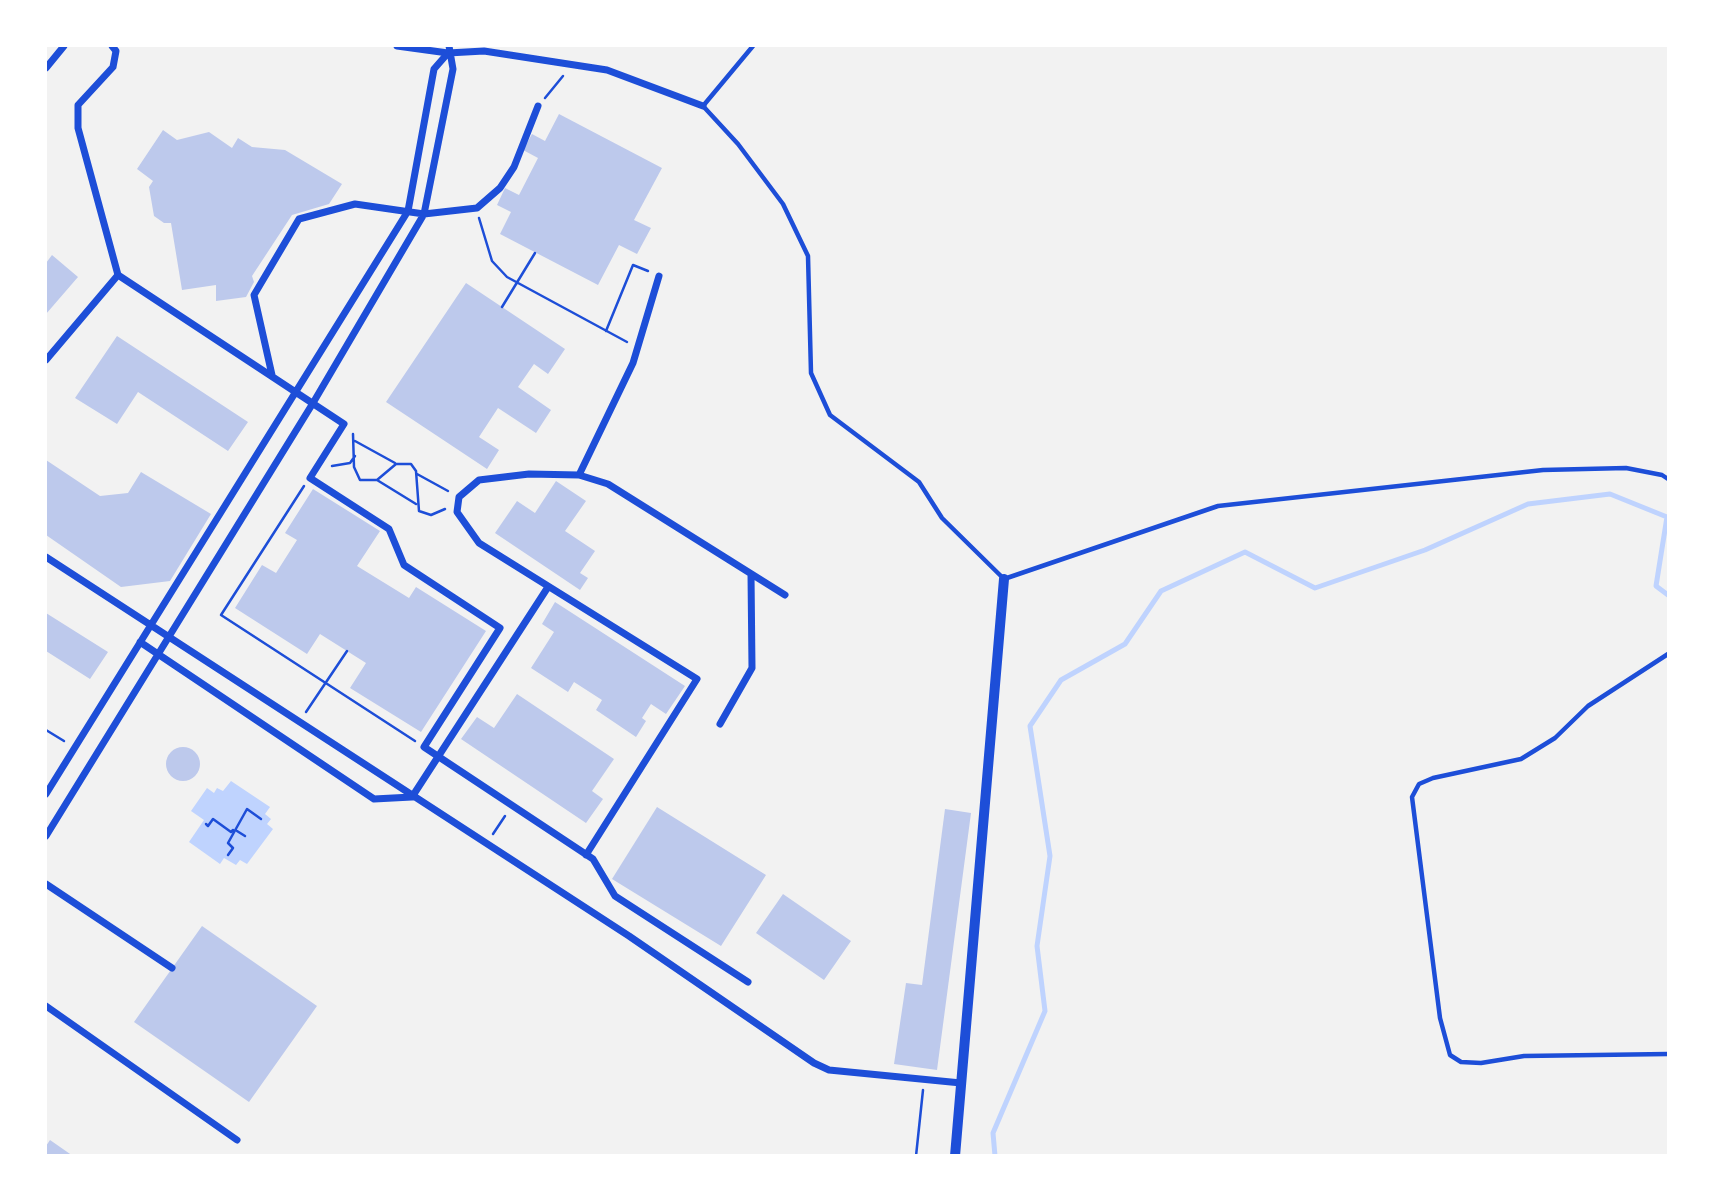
<!DOCTYPE html>
<html>
<head>
<meta charset="utf-8">
<style>
  body { margin:0 }
  #map { position:relative; width:1714px; height:1201px; overflow:hidden; background:#f2f2f2; font-family:"Archivo Narrow",sans-serif }
  canvas { display:block }
  .frame { position:absolute; inset:0; border:47px solid #fff; pointer-events:none }
</style>
</head>
<body>
<div id="map">
<canvas width="1714" height="1201"></canvas>
<div class="frame"></div>
</div>
<script>
const context = document.querySelector('canvas').getContext('2d');
context.lineJoin = 'round';
function paint(path, color) {
  context.fillStyle = color;
  context.fill(path, 'evenodd');
}
function shape(rows) {
  const path = new Path2D();
  for (const r of rows) {
    if (r.length === 3) {
      path.moveTo(r[0] + r[2], r[1]);
      path.arc(r[0], r[1], r[2], 0, 2 * Math.PI);
      continue;
    }
    path.moveTo(r[0], r[1]);
    for (let i = 2; i < r.length; i += 2) path.lineTo(r[i], r[i + 1]);
  }
  return path;
}
function stroke(path, color, width, dash) {
  context.strokeStyle = color;
  context.lineWidth = width;
  context.lineCap = dash ? 'butt' : 'round';
  context.setLineDash(dash || []);
  context.stroke(path);
}
const water = shape([
  [231,781,270,807,265,814,271,819,267,824,273,829,247,864,240,860,236,865,224,858,220,864,189,842,204,820,191,811,207,788,214,793,217,788,223,791]
]);
const stream = shape([
  [995,1156,993,1133,1045,1011,1037,946,1050,856,1030,726,1061,680,1125,644,1161,591,1245,552,1315,588,1425,550,1528,504,1610,494,1667,517,1656,586,1668,595]
]);
const building = shape([
  [559,114,662,168,634,220,651,228,637,254,619,245,598,285,500,234,511,212,497,205,505,188,519,195,538,158,523,150,532,134,545,141],
  [163,130,177,140,209,132,232,148,238,138,252,147,285,150,342,184,329,204,292,215,252,276,254,282,246,297,216,301,216,285,182,290,171,223,164,223,154,216,149,187,153,181,137,169],
  [52,255,78,277,46,314,46,263],
  [466,283,565,349,548,374,534,364,518,387,551,410,536,433,498,408,479,437,499,450,487,469,386,402],
  [117,336,248,422,228,451,138,392,117,424,75,398],
  [46,460,100,496,128,493,141,472,211,514,170,581,121,587,46,535],
  [556,481,586,501,565,531,595,551,580,573,588,578,580,590,495,533,517,501,535,513],
  [313,489,380,531,357,566,409,598,416,587,486,631,421,732,350,688,366,663,320,634,307,654,235,608,262,565,276,573,297,540,285,533],
  [555,602,685,686,666,714,651,704,642,718,646,721,636,737,596,710,602,700,574,682,568,692,531,668,554,632,542,624],
  [46,613,108,652,90,679,46,651],
  [517,694,614,759,592,791,603,799,586,823,461,739,477,717,494,728],
  [183,764,17],
  [657,807,766,875,721,946,612,879],
  [945,809,971,813,937,1070,894,1064,906,983,922,985],
  [783,894,851,941,824,980,756,933],
  [202,926,317,1006,249,1102,134,1022],
  [50,1140,73,1156,46,1156,46,1146]
]);
const path = shape([
  [545,98,563,76],
  [479,218,492,261,507,277,627,342],
  [502,307,535,253],
  [606,331,633,265,648,271],
  [353,434,354,467,360,480,377,480,396,464,411,464,416,471,419,511,431,515,445,509],
  [355,441,395,463],
  [332,466,350,463,355,456],
  [417,474,448,491],
  [377,480,416,504],
  [304,486,221,615,415,741],
  [306,712,347,651],
  [46,730,64,741],
  [206,824,208,826,213,819,231,832,233,830],
  [237,831,245,836],
  [493,834,505,816],
  [228,855,233,848,228,843,247,809,261,819],
  [916,1156,923,1090]
]);
const service = shape([
  [753,46,703,106,738,144,783,204,808,256,811,373,830,415,919,482,942,518,1004,579,1218,506,1543,470,1626,468,1662,475,1668,479],
  [1668,654,1588,706,1555,738,1521,759,1433,778,1419,784,1412,797,1440,1018,1450,1055,1461,1062,1481,1063,1524,1056,1668,1054]
]);
const minor = shape([
  [112,46,116,51,113,67,78,105,78,128,118,275],
  [397,46,448,53,484,51,607,70,703,106],
  [46,68,64,46],
  [46,360,118,275,344,424,310,478,389,529,404,565,500,628,424,747,593,859,615,896,748,982],
  [272,375,254,295,299,219,355,204,424,214,477,208,500,188,514,167,538,106],
  [579,475,633,363,659,276],
  [46,557,629,936,814,1063,829,1070,961,1083],
  [140,642,374,799,412,797,548,587],
  [720,724,752,668,751,574],
  [46,794,408,211,434,69,448,53],
  [46,836,313,403,424,214,453,69,449,46],
  [586,855,697,679,479,543,457,512,459,497,479,480,529,474,579,475,608,484,785,595],
  [46,884,172,968],
  [46,1006,237,1140]
]);
const tertiary = shape([
  [955,1156,1004,579]
]);
paint(water, '#bfd3fe');
stroke(stream, '#bfd3fe', 5);
paint(building, '#bdc9ec');
stroke(path, '#1d4ed8', 2.5);
stroke(service, '#1d4ed8', 4.5);
stroke(minor, '#1d4ed8', 7);
stroke(tertiary, '#1d4ed8', 10);
</script>
</body>
</html>
